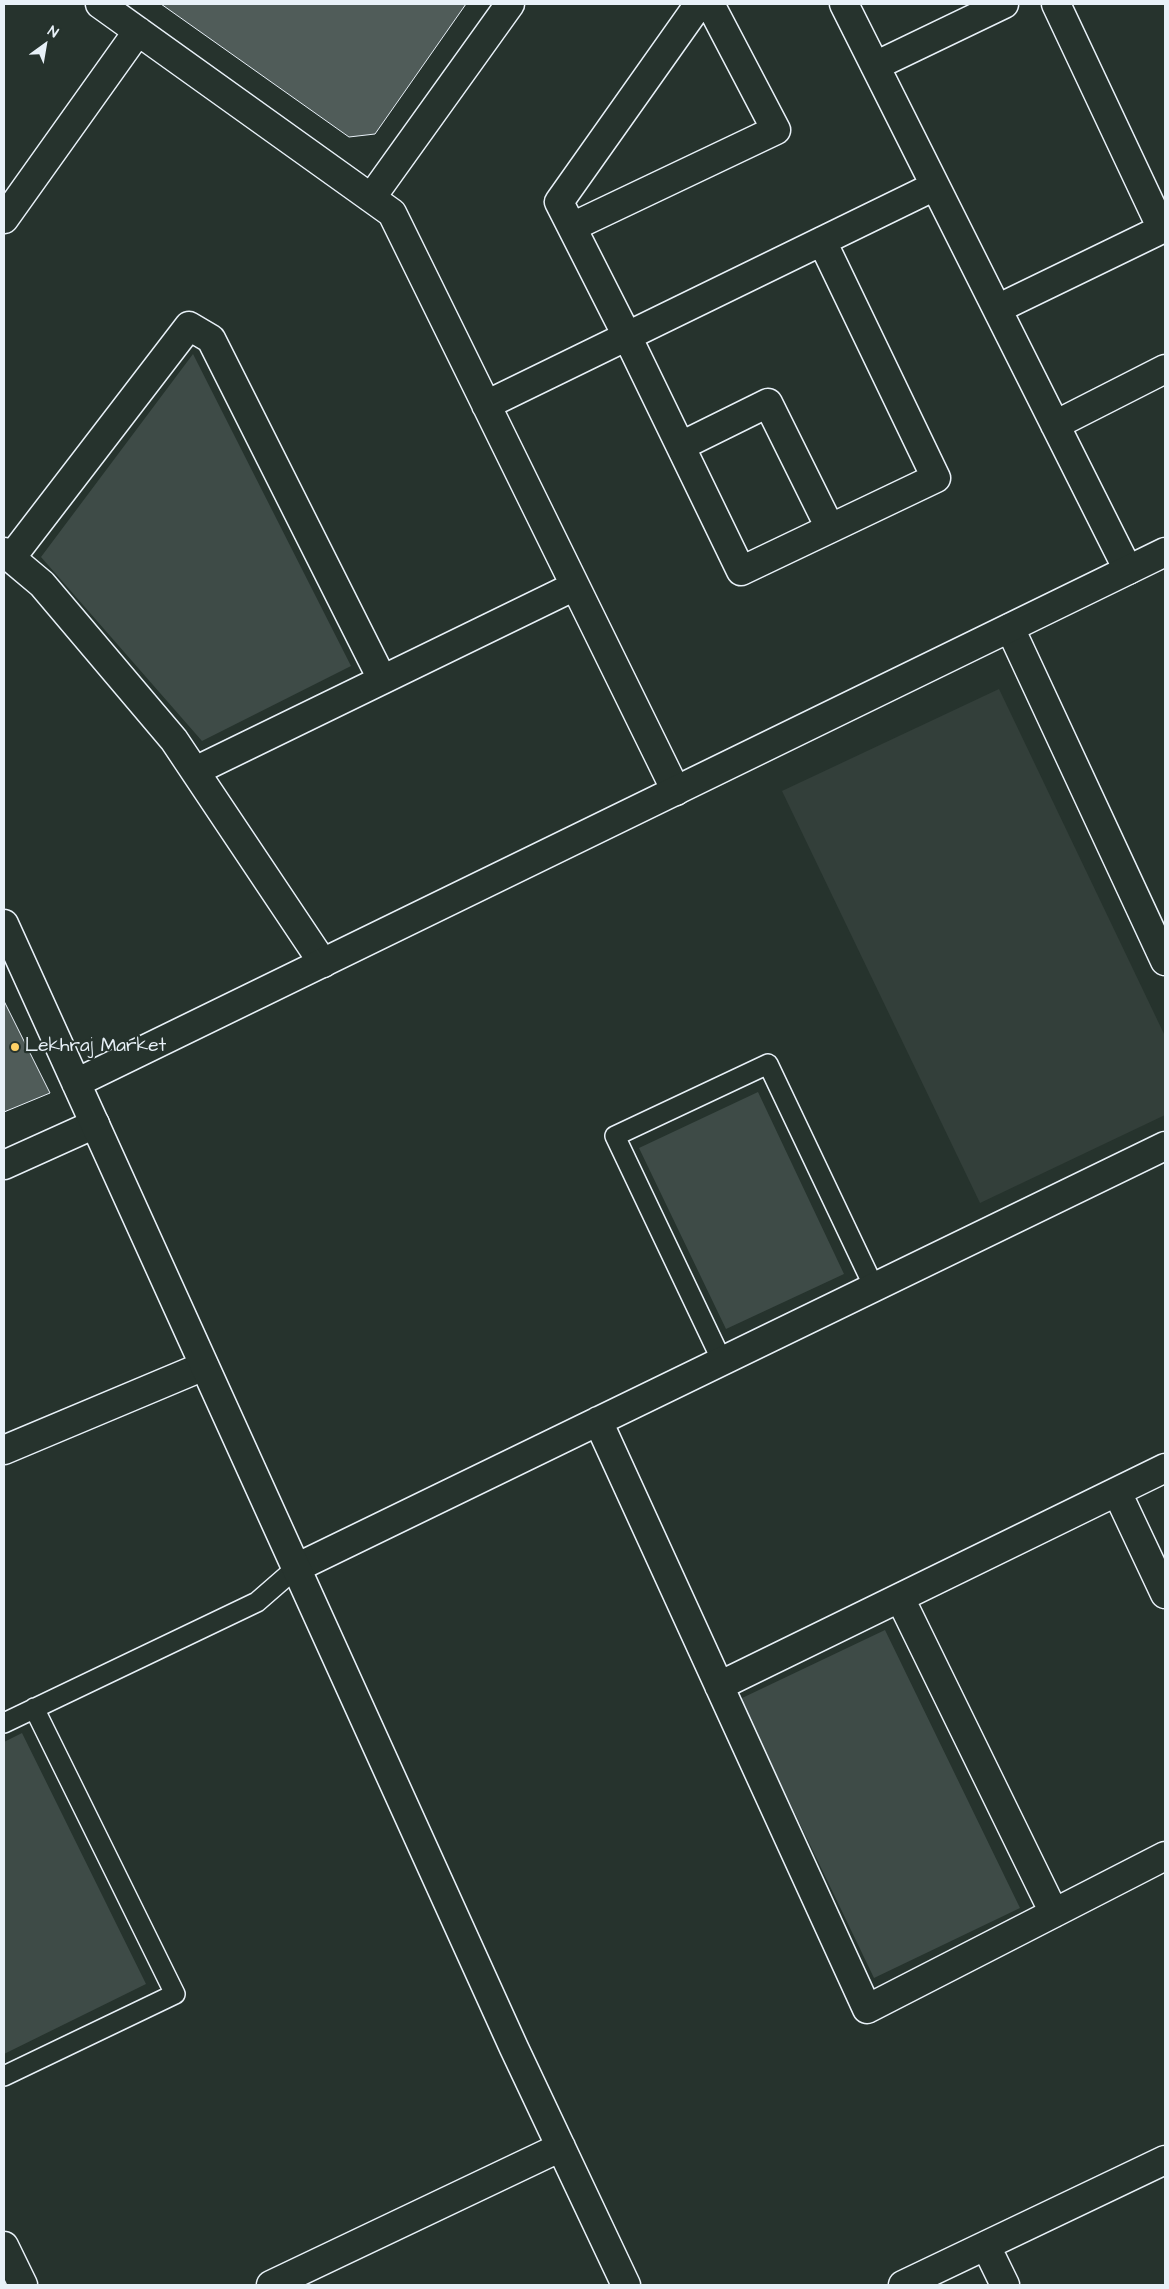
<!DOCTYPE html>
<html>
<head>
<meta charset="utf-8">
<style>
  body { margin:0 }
  #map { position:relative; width:1169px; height:2289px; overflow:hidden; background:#26332d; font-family:"Architects Daughter",sans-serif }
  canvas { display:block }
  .frame { position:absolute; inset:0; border:5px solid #e8f1f8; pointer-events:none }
  .north { position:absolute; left:20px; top:20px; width:50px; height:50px; -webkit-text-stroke:4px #26332d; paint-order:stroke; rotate:32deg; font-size:14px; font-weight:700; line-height:20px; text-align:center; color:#e8f1f8 }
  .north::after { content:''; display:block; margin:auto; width:18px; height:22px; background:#e8f1f8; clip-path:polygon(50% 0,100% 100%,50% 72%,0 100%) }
</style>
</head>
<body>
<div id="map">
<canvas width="1169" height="2289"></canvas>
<div class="frame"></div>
<div class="north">N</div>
</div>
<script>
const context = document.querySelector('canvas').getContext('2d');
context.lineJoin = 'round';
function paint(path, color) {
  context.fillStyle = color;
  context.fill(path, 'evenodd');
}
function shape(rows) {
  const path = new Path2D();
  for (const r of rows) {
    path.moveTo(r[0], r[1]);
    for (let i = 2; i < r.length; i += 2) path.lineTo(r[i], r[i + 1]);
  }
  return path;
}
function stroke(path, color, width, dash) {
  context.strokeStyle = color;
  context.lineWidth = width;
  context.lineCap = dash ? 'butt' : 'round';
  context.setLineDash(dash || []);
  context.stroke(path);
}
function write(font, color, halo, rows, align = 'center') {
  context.font = font + ' "Architects Daughter",sans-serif';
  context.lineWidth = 4.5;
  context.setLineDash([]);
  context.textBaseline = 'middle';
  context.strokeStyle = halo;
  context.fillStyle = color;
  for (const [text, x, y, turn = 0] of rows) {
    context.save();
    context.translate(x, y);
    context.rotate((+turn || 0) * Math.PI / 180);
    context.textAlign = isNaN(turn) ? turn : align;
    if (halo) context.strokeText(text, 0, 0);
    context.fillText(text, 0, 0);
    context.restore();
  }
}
const built = shape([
  [999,689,1165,1036,1165,1115,980,1203,782,791]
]);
const green = shape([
  [193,354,351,666,202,741,41,557],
  [758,1092,844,1274,726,1329,639,1148],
  [885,1630,1020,1908,874,1978,740,1699],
  [22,1733,146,1984,4,2054,4,1742]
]);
const building = shape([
  [161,4,466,4,375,134,349,137,161,4],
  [4,1001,50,1093,4,1112,4,1001]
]);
const service = shape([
  [722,1361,615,1136,768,1064,874,1287],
  [4,1723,257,1602,296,1568],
  [4,2076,175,1994,34,1708]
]);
const minor = shape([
  [100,4,392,213,676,791],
  [699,4,559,202,627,336,741,571,936,478,822,241],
  [844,4,1128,570],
  [875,66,1004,4],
  [371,198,510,4],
  [4,219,138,31],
  [572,227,776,130,710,4],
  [997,309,1162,229,1056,4],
  [486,405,935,186],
  [1055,425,1165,369],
  [681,446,768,403,830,528],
  [4,552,42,584,174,740,323,963],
  [11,558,189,326,211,339,382,679],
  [1010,628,1165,961],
  [195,771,575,586],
  [4,1165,95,1124],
  [598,1421,867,2009,1165,1856],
  [4,1450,204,1366],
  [1117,1492,1165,1594],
  [296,1568,1165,1146],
  [900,1598,1054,1913],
  [719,1686,1165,1468],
  [4,2246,23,2285],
  [986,2246,1005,2285],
  [903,2285,1165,2160]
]);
const tertiary = shape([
  [4,924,514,2048,626,2285],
  [76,1083,1165,552],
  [271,2285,561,2147]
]);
const markers = [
  [15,1047,5,"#ffd166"]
];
const poiNames = [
  ["Lekhraj Market",25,1047]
];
paint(built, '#333f3a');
paint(green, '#3e4b47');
paint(building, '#505c59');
stroke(building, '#e8f1f8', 1);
stroke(service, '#e8f1f8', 22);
stroke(minor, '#e8f1f8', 31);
stroke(tertiary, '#e8f1f8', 31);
stroke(service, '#26332d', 19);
stroke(minor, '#26332d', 28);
stroke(tertiary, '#26332d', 28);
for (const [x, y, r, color] of markers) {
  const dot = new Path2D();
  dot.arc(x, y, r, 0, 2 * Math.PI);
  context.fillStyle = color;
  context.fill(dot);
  stroke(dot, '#26332d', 2);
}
write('19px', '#e8f1f8', '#26332d', poiNames, 'left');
</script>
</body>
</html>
